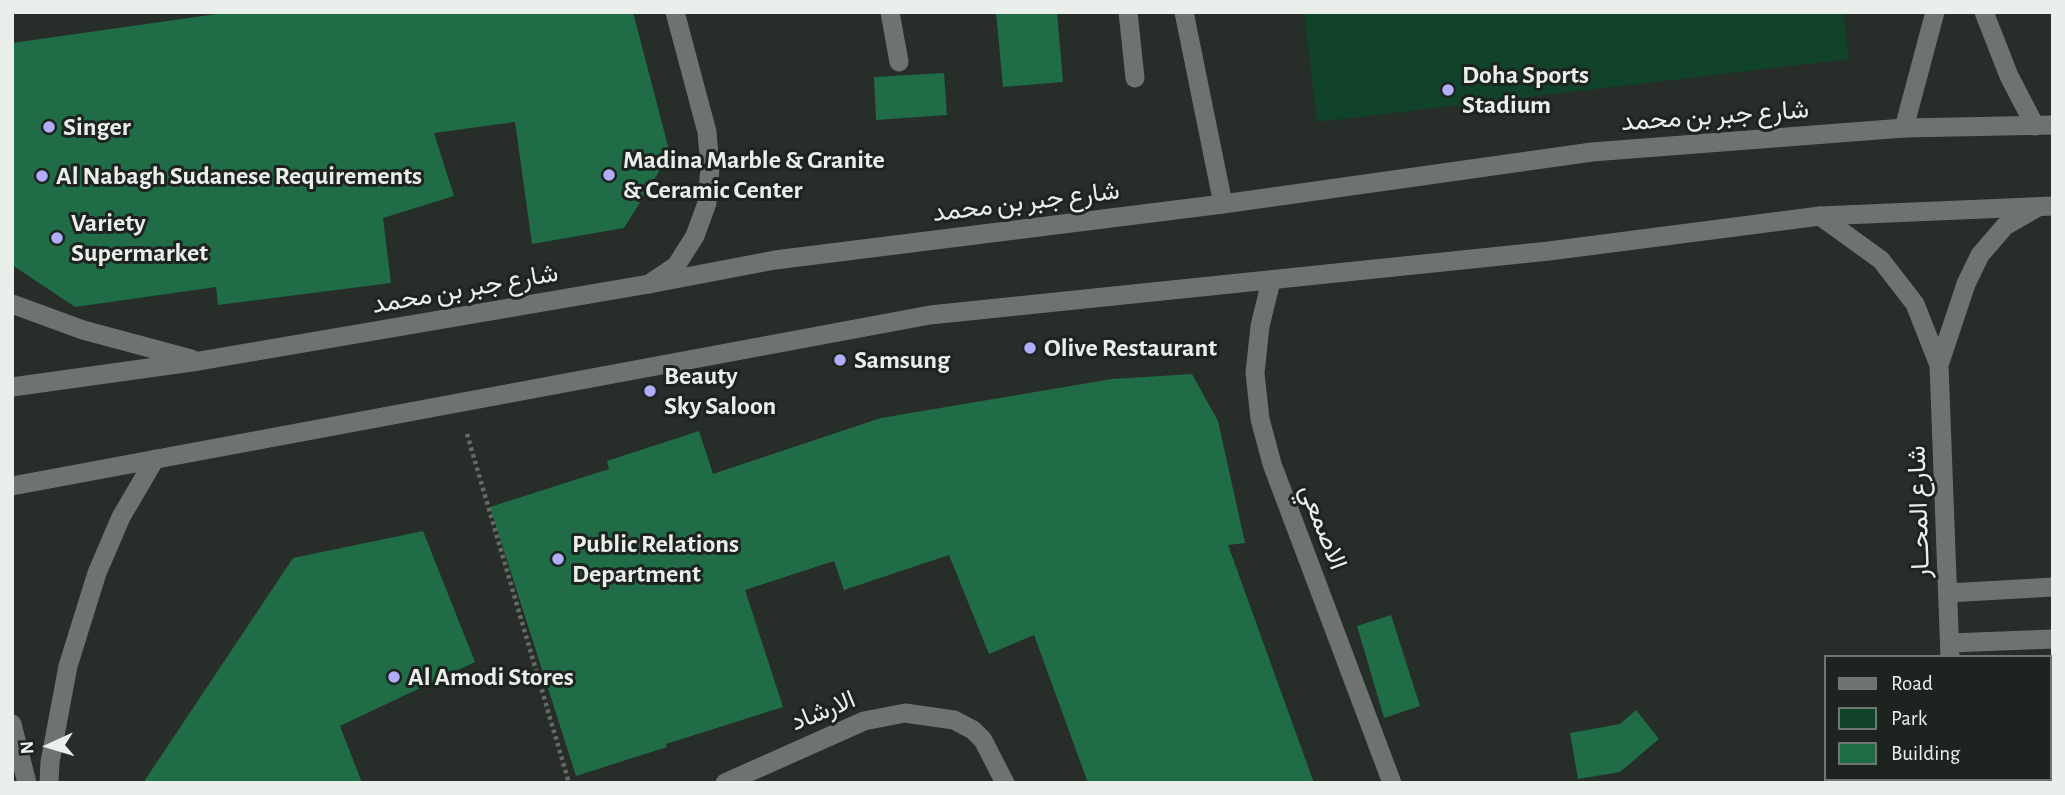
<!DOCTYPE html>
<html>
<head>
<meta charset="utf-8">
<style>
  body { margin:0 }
  #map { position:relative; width:2065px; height:795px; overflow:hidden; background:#272d29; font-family:"Alegreya Sans",sans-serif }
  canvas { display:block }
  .frame { position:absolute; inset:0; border:14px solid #ebefec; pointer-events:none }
  .legend { position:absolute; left:1824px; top:655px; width:228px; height:126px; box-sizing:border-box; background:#1d231f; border:2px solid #6f7571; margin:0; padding:9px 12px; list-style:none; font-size:21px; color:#ebefec }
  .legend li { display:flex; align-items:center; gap:14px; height:35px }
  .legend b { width:35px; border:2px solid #6f7571 }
  .north { position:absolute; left:14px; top:711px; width:70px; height:70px; -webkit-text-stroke:5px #1d231f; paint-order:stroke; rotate:266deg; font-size:19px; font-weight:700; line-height:28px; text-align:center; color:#ebefec }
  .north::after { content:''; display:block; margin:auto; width:24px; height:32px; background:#ebefec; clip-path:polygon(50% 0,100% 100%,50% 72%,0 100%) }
</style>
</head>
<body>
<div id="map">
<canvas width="2065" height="795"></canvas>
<div class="frame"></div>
<ul class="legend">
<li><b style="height:9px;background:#6d7470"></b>Road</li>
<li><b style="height:19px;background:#11432a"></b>Park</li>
<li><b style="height:19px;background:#1f6c47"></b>Building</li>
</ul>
<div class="north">N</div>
</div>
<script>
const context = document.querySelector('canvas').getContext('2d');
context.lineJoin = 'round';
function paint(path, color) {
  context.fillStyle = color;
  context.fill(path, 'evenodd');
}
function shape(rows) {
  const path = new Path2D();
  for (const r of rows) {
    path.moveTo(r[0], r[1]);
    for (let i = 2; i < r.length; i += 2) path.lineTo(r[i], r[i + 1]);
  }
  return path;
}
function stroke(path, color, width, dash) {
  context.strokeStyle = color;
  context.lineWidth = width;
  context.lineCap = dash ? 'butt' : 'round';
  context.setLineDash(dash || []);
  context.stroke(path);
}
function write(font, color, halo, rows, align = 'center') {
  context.font = font + ' "Alegreya Sans",Vazirmatn,sans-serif';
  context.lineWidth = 6;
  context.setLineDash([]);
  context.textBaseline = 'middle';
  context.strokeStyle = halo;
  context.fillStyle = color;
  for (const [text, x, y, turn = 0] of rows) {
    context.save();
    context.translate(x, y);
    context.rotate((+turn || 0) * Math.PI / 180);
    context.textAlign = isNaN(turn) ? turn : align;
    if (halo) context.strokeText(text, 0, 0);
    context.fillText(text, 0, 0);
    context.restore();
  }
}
const green = shape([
  [1304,12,1843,12,1849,59,1317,122]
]);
const building = shape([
  [231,12,633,12,670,154,624,228,532,244,515,122,434,133,454,196,383,218,391,283,218,305,216,287,75,307,12,265,12,43],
  [996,12,1057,12,1063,82,1003,87],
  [944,73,947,115,876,120,874,77],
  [1192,374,1218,421,1245,543,1228,545,1314,783,1088,783,1034,635,989,654,949,555,844,590,834,561,745,590,783,707,666,744,667,747,576,776,490,507,609,469,607,461,699,431,713,474,881,418,1112,379],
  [423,531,475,662,340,726,362,783,143,783,293,558],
  [1391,615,1420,706,1384,718,1357,626],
  [1636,710,1659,739,1620,772,1578,779,1570,733,1620,724]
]);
const path = shape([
  [467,434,569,783]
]);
const service = shape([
  [890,12,899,62],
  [1128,12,1135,78],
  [1184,12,1223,204],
  [1271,281,1260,326,1255,373,1260,419,1272,464,1392,783],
  [1948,593,2053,587],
  [1950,643,2053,639],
  [2049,714,2053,713],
  [2049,756,2053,756]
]);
const minor = shape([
  [1984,12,2009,76,2035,126],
  [1904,128,1935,12],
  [1820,216,1881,260,1915,304,1939,365,1950,657],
  [649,284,676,266,695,236,707,203,710,167,707,132,675,12],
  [1939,365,1966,284,1980,255,2005,226,2038,207],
  [1954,779,1955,783],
  [725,783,864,721,905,713,954,720,973,730,983,740,1005,783]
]);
const tertiary = shape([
  [12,304,83,330,191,359],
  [12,387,199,361,649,284,775,260,1223,204,1592,152,1904,128,2053,125],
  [12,486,930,315,1549,251,1820,216,2053,206],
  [12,724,27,783],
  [49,783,50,762,68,666,97,573,121,517,155,459]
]);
const markers = [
  [1448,90,7,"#b1adfa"],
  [49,127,7,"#b1adfa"],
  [609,175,7,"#b1adfa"],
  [42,176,7,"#b1adfa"],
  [57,238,7,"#b1adfa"],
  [1030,348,7,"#b1adfa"],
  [840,360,7,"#b1adfa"],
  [650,391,7,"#b1adfa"],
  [558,559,7,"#b1adfa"],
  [394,677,7,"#b1adfa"]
];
const poiNames = [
  ["Doha Sports",1462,75],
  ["Stadium",1462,105],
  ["Singer",63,127],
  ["Madina Marble & Granite",623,160],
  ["& Ceramic Center",623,190],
  ["Al Nabagh Sudanese Requirements",56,176],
  ["Variety",71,223],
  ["Supermarket",71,253],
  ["Olive Restaurant",1044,348],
  ["Samsung",854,360],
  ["Beauty",664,376],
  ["Sky Saloon",664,406],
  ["Public Relations",572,544],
  ["Department",572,574],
  ["Al Amodi Stores",408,677]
];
const streetNames = [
  ["شارع جبر بن محمد",1715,116,-4],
  ["شارع جبر بن محمد",1026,202,-7],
  ["شارع جبر بن محمد",465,289,-10],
  ["شارع المحــار",1919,512,-92],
  ["الاصمعي",1323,527,69],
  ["الارشاد",823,711,-22]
];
paint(green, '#11432a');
paint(building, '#1f6c47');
stroke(path, '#656b67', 4.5, [3.5, 3.5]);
stroke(service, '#6d7470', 19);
stroke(minor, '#6d7470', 19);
stroke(tertiary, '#6d7470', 19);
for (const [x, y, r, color] of markers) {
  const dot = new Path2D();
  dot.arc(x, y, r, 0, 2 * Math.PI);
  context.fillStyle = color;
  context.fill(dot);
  stroke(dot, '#1d231f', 2.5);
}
write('bold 26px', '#ebefec', '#1d231f', poiNames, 'left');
write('26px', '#ebefec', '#1d231f', streetNames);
</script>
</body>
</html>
